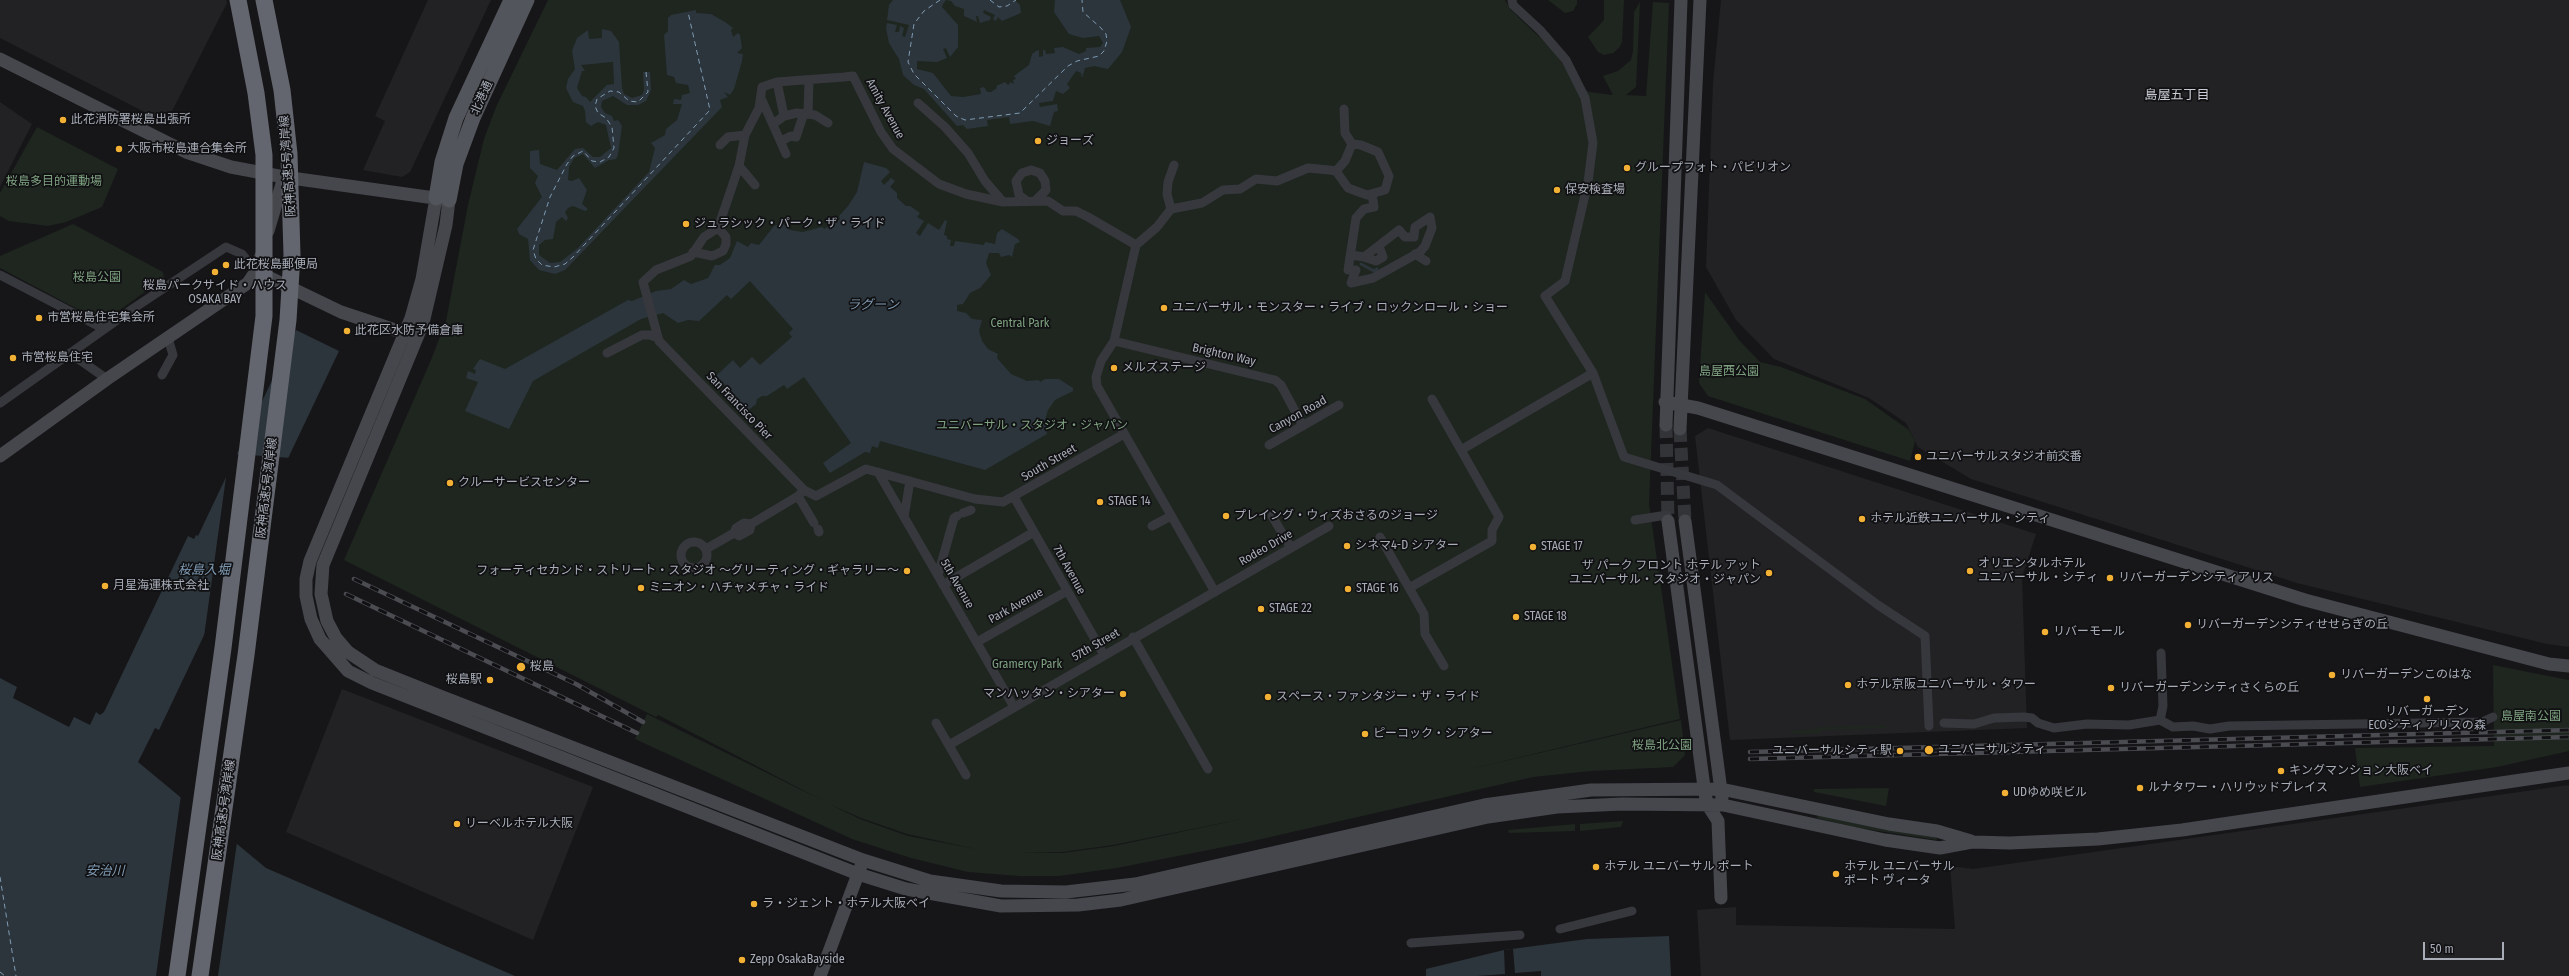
<!DOCTYPE html>
<html>
<head>
<meta charset="utf-8">
<style>
  body { margin:0 }
  #map { position:relative; width:2569px; height:976px; overflow:hidden; background:#161618; font-family:"Fira Sans Condensed",sans-serif }
  canvas { display:block }
  .scale { position:absolute; left:2423px; top:942px; width:81px; height:18px; box-sizing:border-box; border:2px solid #a8adb8; border-top:0; padding-left:5px; font-size:12px; line-height:14px; white-space:nowrap; color:#a8adb8; -webkit-text-stroke:3px #111113; paint-order:stroke }
</style>
</head>
<body>
<div id="map">
<canvas width="2569" height="976"></canvas>
<div class="scale">50 m</div>
</div>
<script>
const context = document.querySelector('canvas').getContext('2d');
context.lineJoin = 'round';
function paint(path, color) {
  context.fillStyle = color;
  context.fill(path, 'evenodd');
}
function shape(rows) {
  const path = new Path2D();
  for (const r of rows) {
    if (r.length === 3) {
      path.moveTo(r[0] + r[2], r[1]);
      path.arc(r[0], r[1], r[2], 0, 2 * Math.PI);
      continue;
    }
    path.moveTo(r[0], r[1]);
    for (let i = 2; i < r.length; i += 2) path.lineTo(r[i], r[i + 1]);
  }
  return path;
}
function stroke(path, color, width, dash) {
  context.strokeStyle = color;
  context.lineWidth = width;
  context.lineCap = dash ? 'butt' : 'round';
  context.setLineDash(dash || []);
  context.stroke(path);
}
function write(font, color, halo, rows, align = 'center') {
  context.font = font + ' "Fira Sans Condensed","Noto Sans JP",sans-serif';
  context.lineWidth = 3.5;
  context.setLineDash([]);
  context.textBaseline = 'middle';
  context.strokeStyle = halo;
  context.fillStyle = color;
  for (const [text, x, y, turn = 0] of rows) {
    context.save();
    context.translate(x, y);
    context.rotate((+turn || 0) * Math.PI / 180);
    context.textAlign = isNaN(turn) ? turn : align;
    if (halo) context.strokeText(text, 0, 0);
    context.fillText(text, 0, 0);
    context.restore();
  }
}
const built = shape([
  [0,0,226,0,227,3,166,123,0,38],
  [428,0,491,0,410,172,402,177,363,170,385,121,375,116],
  [1721,0,2569,0,2569,647,2547,644,2297,583,1971,479,1918,447,1906,423,1869,398,1774,359,1736,320,1706,267,1713,83],
  [0,102,32,124,0,187],
  [1708,428,2036,534,2022,577,2027,728,1730,740,1695,436],
  [342,689,593,787,533,940,286,832],
  [2569,785,2569,976,1701,976,1697,910,1736,907,1736,925,1955,929,1950,866,1973,869]
]);
const green = shape([
  [548,0,1505,0,1511,10,1554,51,1578,85,1589,92,1613,95,1603,76,1618,71,1631,60,1633,51,1634,12,1640,2,1636,87,1626,95,1646,96,1653,2,1669,3,1649,504,1680,719,1462,771,1681,720,1685,755,1673,767,1591,771,1533,777,1244,843,1117,868,1059,876,1019,876,968,872,911,858,852,839,635,739,647,714,824,801,658,715,656,717,344,560,431,360,446,321,468,205,484,139,496,107],
  [829,804,861,818,907,834,976,849,1021,853,1062,852,1113,845,1247,818,1114,846,1062,853,1021,853,976,849,908,836,860,819],
  [1548,0,1577,0,1577,4,1573,11,1565,13],
  [1604,0,1624,0,1622,42,1619,48,1613,53,1604,55,1598,52,1588,37,1604,20],
  [37,127,118,169,102,207,66,222,48,226,9,221,0,216,0,193],
  [73,224,163,272,164,278,106,320,98,320,0,268,0,256],
  [1705,292,1739,340,1760,362,1781,367,1865,399,1909,430,1915,441,1910,461,1708,396,1699,383],
  [2493,665,2569,680,2569,751,2497,767,2360,787,2355,748,2494,746],
  [1886,725,1886,728,1821,730,1821,733,1792,734,1792,731,1819,729,1819,727],
  [1889,788,1886,806,1814,792,1814,789],
  [1818,814,1936,837,1937,840,1853,827,1817,818],
  [1623,821,1621,827,1580,831,1580,824],
  [1575,824,1575,831,1509,833,1508,830]
]);
const water = shape([
  [893,0,1015,0,1020,5,1021,13,1002,21,998,17,996,21,993,19,995,15,984,10,983,13,991,17,990,20,980,23,978,16,976,16,977,22,964,16,964,9,955,6,951,1,946,0,943,4,942,7,958,25,958,47,950,57,946,48,943,49,947,58,937,62,917,61,917,69,933,73,951,96,963,97,981,94,980,88,984,87,987,92,991,92,997,88,996,86,1005,82,1008,85,1011,82,1014,84,1013,80,1016,79,1014,76,1029,65,1032,54,1036,51,1039,50,1039,57,1043,56,1043,50,1045,50,1046,54,1055,53,1054,48,1063,47,1079,54,1086,51,1086,48,1100,47,1103,43,1099,36,1083,38,1069,34,1054,12,1055,0,1120,0,1131,27,1122,52,1108,69,1094,66,1085,68,1082,78,1081,73,1076,71,1067,84,1070,88,1063,94,1056,91,1053,101,1039,103,1040,107,1057,104,1058,111,1054,112,1050,126,1033,121,1010,124,1009,117,987,120,988,126,967,129,963,125,957,126,924,89,914,85,903,75,899,59,889,43,886,28,887,23,897,25,895,32,899,32,900,26,904,28,902,36,905,37,909,25,887,20,889,5],
  [696,10,696,13,711,14,725,22,733,28,731,30,733,37,738,33,740,35,742,48,737,53,743,54,742,61,734,89,730,95,724,92,728,97,720,100,722,107,565,270,555,274,539,270,530,260,528,239,519,234,517,229,542,197,535,183,538,176,530,168,530,151,539,150,540,164,557,170,575,149,583,148,593,157,600,157,611,148,606,125,598,122,591,126,586,122,585,111,583,106,573,102,566,88,568,79,575,69,572,51,577,38,588,30,589,39,602,38,602,29,611,31,619,42,622,88,624,94,632,98,642,95,644,90,643,72,650,72,651,90,646,101,638,105,627,105,613,96,602,101,601,107,605,113,612,116,614,121,618,120,622,126,618,155,616,159,609,160,595,168,583,154,574,158,569,167,568,180,572,181,579,178,587,190,582,204,588,209,585,211,573,206,568,208,565,212,568,218,566,221,562,217,556,222,553,239,545,240,539,245,539,255,550,263,560,262,577,249,649,172,655,148,651,143,665,135,666,129,677,120,682,104,673,104,674,99,681,100,682,95,690,93,688,85,676,83,674,77,667,75,664,35,668,31,668,18,671,15],
  [613,62,614,84,607,85,590,102,586,97,582,96,577,88,582,71,585,71,581,65],
  [864,162,886,168,890,172,881,181,884,185,891,178,895,181,890,187,897,193,897,198,906,206,910,206,920,213,917,217,924,221,916,233,920,236,928,223,939,230,945,220,947,221,944,235,947,236,947,239,951,240,950,246,954,246,955,241,984,245,985,242,995,244,997,233,1002,229,1018,239,1020,242,1015,244,1012,257,1009,255,1001,257,999,253,989,253,986,263,991,275,980,288,970,293,963,304,957,305,957,311,966,313,972,319,982,320,979,331,982,341,988,349,998,354,997,358,1011,374,1027,381,1039,380,1040,382,1045,379,1059,379,1073,388,1073,391,1055,400,1048,410,1045,420,1047,434,985,470,880,441,878,448,872,446,870,453,865,452,830,473,823,463,851,443,804,377,787,389,784,385,767,396,762,396,757,399,756,404,746,412,726,392,729,389,716,376,733,360,740,368,752,357,760,365,792,337,789,333,793,329,750,281,731,299,727,295,699,321,688,320,678,323,663,313,641,319,533,381,509,429,465,411,478,382,466,378,468,371,475,374,476,370,473,369,480,359,505,369,628,300,632,301,656,291,671,289,684,280,691,284,708,278,715,265,720,265,730,258,737,241,748,247,751,243,759,245,774,226,783,224,790,230,803,232,822,227,824,229,832,225,840,219,839,216,848,206,857,192],
  [296,330,339,351,159,730,155,728,138,762,266,868,515,976,0,976,0,678,17,687,13,698,69,727,74,717,90,725,96,712,100,715,104,712,188,536,194,539,196,535,198,536],
  [1669,936,1671,976,1426,976,1426,969,1504,950,1587,939]
]);
const pier = shape([
  [235,454,291,458,203,644,227,470],
  [181,795,237,842,218,976,156,976],
  [1513,949,1515,973,1541,971,1541,976,1477,976,1505,974,1504,950]
]);
const stream = shape([
  [1361,264,1374,271,1377,269]
]);
const ferry = shape([
  [940,0,924,11,914,24,908,62,914,74,956,116,965,120,1020,113,1068,66,1077,61,1099,56,1104,51,1107,41,1106,34,1101,28,1083,12,1082,0],
  [990,0,999,7,1007,6,1016,0],
  [646,72,648,92,638,102,629,101,619,92,610,91,597,99,595,106,598,113,606,118,612,127,614,148,609,157,600,162,592,161,583,151,573,156,567,164,550,197,533,250,536,259,542,265,554,267,565,264,573,257,710,110,688,12],
  [0,877,16,976],
  [0,972,5,976]
]);
const secondaryTunnel = shape([
  [1666,425,1668,521],
  [1680,429,1685,521]
]);
const street = shape([
  [777,82,784,116],
  [761,98,786,154],
  [918,103,945,127,968,153,985,181,1003,202],
  [1344,109,1345,133,1352,144],
  [808,113,809,80],
  [773,124,784,116,797,113,815,115,828,123],
  [781,141,791,136,796,137,804,113],
  [720,145,728,137,745,135],
  [739,166,755,185],
  [1027,201,1019,195,1016,181,1022,173,1031,170,1040,173,1045,181,1046,190,1036,200],
  [1171,209,1167,194,1168,182,1174,165],
  [1136,245,1114,341,1101,361,1096,377,1097,386,1215,592],
  [1136,245,1157,227,1171,209,1202,203,1223,190,1240,189,1256,179,1277,181,1308,168,1329,170,1336,171,1348,188,1367,195,1385,190,1389,176,1378,152,1361,145,1352,144,1345,161,1336,171],
  [693,252,712,256,723,251,726,244,726,237,718,228],
  [1415,254,1426,261],
  [1351,255,1364,257,1399,230,1405,237,1414,237,1415,227,1430,217,1432,228,1425,246,1420,252,1373,278,1351,283,1356,270,1348,270,1356,218,1364,209,1374,207,1372,194],
  [1364,257,1376,261,1383,257,1379,246],
  [0,275,104,329],
  [1114,341,1275,380,1281,385,1303,426],
  [70,353,107,379],
  [607,353,642,335,650,335,658,338],
  [1593,373,1624,457,1717,485,1878,605,1925,636,1929,726],
  [162,375,173,355,168,338],
  [0,403,134,308,226,247,242,254,256,271],
  [1124,434,1003,502,975,499,866,469,816,496,804,490,659,341,643,282,656,270,691,256,704,237,718,228,739,166,745,135,759,108,762,87,777,82,844,77,853,76,881,132,893,149,939,184,966,194,1003,202,1048,201,1063,211,1076,211,1088,217,1136,245],
  [1269,445,1339,405],
  [1466,447,1593,373,1545,296,1565,281,1588,182,1593,143,1585,98,1566,60,1540,30,1513,5,1512,0],
  [878,472,1014,707],
  [798,496,814,523],
  [1014,497,1104,655],
  [963,513,971,510],
  [1272,516,1291,548],
  [904,517,910,481],
  [1635,520,1667,515],
  [751,524,798,496,804,490],
  [1152,526,1171,516],
  [818,529,819,532],
  [1380,537,1424,614,1425,634,1444,666],
  [694,555,13],
  [706,549,734,533,736,528,744,523,751,524,750,530,739,536,734,533],
  [938,575,954,518,957,516],
  [943,585,1034,532],
  [1409,588,1492,541,1492,530,1499,517,1432,399],
  [1133,637,1208,769],
  [977,642,1067,591],
  [2160,720,2163,706,2161,653],
  [936,723,966,775],
  [1944,723,1974,724,1994,718,2024,717,2032,718,2038,723,2054,728,2087,724,2129,725,2160,720,2173,727,2193,726,2210,729,2229,726,2482,722,2493,717],
  [949,745,1329,526],
  [1560,929,1632,911],
  [1411,943,1520,935]
]);
const secondary = shape([
  [0,59,186,152,231,167,284,177,449,200,446,225,423,323,323,565,321,594,327,621,336,638,348,652,375,670,440,696,863,860,930,881,1001,891,1066,892,1135,884,1484,805,1591,790,1721,789,1889,824,1937,831,1971,841],
  [436,198,422,279,411,318,310,561,306,579,306,596,311,619,320,639,348,671,372,683,858,874,906,889,1001,906,1078,905,1121,900,1488,817,1557,807,1622,804,1723,805,1885,840,1940,848,1972,842,2010,843,2098,839,2182,830,2569,773],
  [268,231,284,177],
  [258,272,341,312,413,336],
  [1665,402,1698,408,2305,600,2549,664,2569,666],
  [1666,425,1681,0],
  [1680,429,1700,0],
  [0,456,107,379,248,283,256,271,261,256],
  [1668,521,1704,787,1707,804,1718,821,1721,898],
  [1685,521,1722,798],
  [820,976,861,866]
]);
const primary = shape([
  [436,198,442,162,456,118,511,0],
  [449,200,456,164,473,118,527,0]
]);
const rail = shape([
  [354,579,576,684,643,722],
  [346,594,637,733],
  [1750,752,2569,730],
  [1750,759,2569,737]
]);
const highwayBridge = shape([
  [177,976,223,648,264,316,264,155,256,93,238,0],
  [200,976,246,655,288,320,292,255,289,154,282,90,264,0]
]);
const markers = [
  [63,120,4,"#f2b134"],
  [1038,141,4,"#f2b134"],
  [119,149,4,"#f2b134"],
  [1627,168,4,"#f2b134"],
  [1557,190,4,"#f2b134"],
  [686,224,4,"#f2b134"],
  [226,265,4,"#f2b134"],
  [215,272,4,"#f2b134"],
  [1164,308,4,"#f2b134"],
  [39,318,4,"#f2b134"],
  [347,331,4,"#f2b134"],
  [13,358,4,"#f2b134"],
  [1114,368,4,"#f2b134"],
  [1918,457,4,"#f2b134"],
  [450,483,4,"#f2b134"],
  [1100,502,4,"#f2b134"],
  [1226,516,4,"#f2b134"],
  [1862,519,4,"#f2b134"],
  [1347,546,4,"#f2b134"],
  [1533,547,4,"#f2b134"],
  [907,571,4,"#f2b134"],
  [1970,571,4,"#f2b134"],
  [1769,573,4,"#f2b134"],
  [2110,578,4,"#f2b134"],
  [105,586,4,"#f2b134"],
  [641,588,4,"#f2b134"],
  [1348,589,4,"#f2b134"],
  [1261,609,4,"#f2b134"],
  [1516,617,4,"#f2b134"],
  [2188,625,4,"#f2b134"],
  [2045,632,4,"#f2b134"],
  [521,667,5,"#f2b134"],
  [2332,675,4,"#f2b134"],
  [490,680,4,"#f2b134"],
  [1848,685,4,"#f2b134"],
  [2111,688,4,"#f2b134"],
  [1123,694,4,"#f2b134"],
  [1268,697,4,"#f2b134"],
  [2427,699,4,"#f2b134"],
  [1365,734,4,"#f2b134"],
  [1929,750,5,"#f2b134"],
  [1900,751,4,"#f2b134"],
  [2281,771,4,"#f2b134"],
  [2140,788,4,"#f2b134"],
  [2005,793,4,"#f2b134"],
  [457,824,4,"#f2b134"],
  [1596,867,4,"#f2b134"],
  [1836,874,4,"#f2b134"],
  [754,904,4,"#f2b134"],
  [742,960,4,"#f2b134"]
];
const streetNames = [
  ["北港通",482,98,-66],
  ["Amity Avenue",885,109,61],
  ["阪神高速5号湾岸線",288,166,-94],
  ["Brighton Way",1224,355,13],
  ["San Francisco Pier",739,406,46],
  ["Canyon Road",1298,415,-29],
  ["South Street",1049,463,-30],
  ["阪神高速5号湾岸線",267,488,-83],
  ["Rodeo Drive",1266,548,-30],
  ["7th Avenue",1069,570,61],
  ["5th Avenue",957,584,60],
  ["Park Avenue",1016,606,-29],
  ["57th Street",1096,645,-30],
  ["阪神高速5号湾岸線",224,810,-82]
];
const poiNames = [
  ["此花消防署桜島出張所",71,120],
  ["ジョーズ",1046,141],
  ["大阪市桜島連合集会所",127,149],
  ["グループフォト・パビリオン",1635,168],
  ["保安検査場",1565,190],
  ["ジュラシック・パーク・ザ・ライド",694,224],
  ["此花桜島郵便局",234,265],
  ["桜島パークサイド・ハウス",215,286,"center"],
  ["OSAKA BAY",215,300,"center"],
  ["ユニバーサル・モンスター・ライブ・ロックンロール・ショー",1172,308],
  ["市営桜島住宅集会所",47,318],
  ["此花区水防予備倉庫",355,331],
  ["市営桜島住宅",21,358],
  ["メルズステージ",1122,368],
  ["ユニバーサルスタジオ前交番",1926,457],
  ["クルーサービスセンター",458,483],
  ["STAGE 14",1108,502],
  ["プレイング・ウィズおさるのジョージ",1234,516],
  ["ホテル近鉄ユニバーサル・シティ",1870,519],
  ["シネマ4-D シアター",1355,546],
  ["STAGE 17",1541,547],
  ["オリエンタルホテル",1978,564],
  ["ユニバーサル・シティ",1978,578],
  ["ザ パーク フロント ホテル アット",1761,566,"right"],
  ["ユニバーサル・スタジオ・ジャパン",1761,580,"right"],
  ["フォーティセカンド・ストリート・スタジオ ～グリーティング・ギャラリー～",899,571,"right"],
  ["リバーガーデンシティアリス",2118,578],
  ["月星海運株式会社",113,586],
  ["ミニオン・ハチャメチャ・ライド",649,588],
  ["STAGE 16",1356,589],
  ["STAGE 22",1269,609],
  ["STAGE 18",1524,617],
  ["リバーガーデンシティせせらぎの丘",2196,625],
  ["リバーモール",2053,632],
  ["桜島",530,667],
  ["リバーガーデンこのはな",2340,675],
  ["桜島駅",482,680,"right"],
  ["ホテル京阪ユニバーサル・タワー",1856,685],
  ["リバーガーデンシティさくらの丘",2119,688],
  ["マンハッタン・シアター",1115,694,"right"],
  ["スペース・ファンタジー・ザ・ライド",1276,697],
  ["リバーガーデン",2427,712,"center"],
  ["ECOシティ アリスの森",2427,726,"center"],
  ["ピーコック・シアター",1373,734],
  ["ユニバーサルシティ",1938,750],
  ["ユニバーサルシティ駅",1892,751,"right"],
  ["キングマンション大阪ベイ",2289,771],
  ["ルナタワー・ハリウッドプレイス",2148,788],
  ["UDゆめ咲ビル",2013,793],
  ["リーベルホテル大阪",465,824],
  ["ホテル ユニバーサル ポート",1604,867],
  ["ホテル ユニバーサル",1844,867],
  ["ポート ヴィータ",1844,881],
  ["ラ・ジェント・ホテル大阪ベイ",762,904],
  ["Zepp OsakaBayside",750,960]
];
const parkNames = [
  ["桜島多目的運動場",54,182],
  ["桜島公園",97,278],
  ["Central Park",1020,324],
  ["島屋西公園",1729,372],
  ["ユニバーサル・スタジオ・ジャパン",1032,426],
  ["Gramercy Park",1027,665],
  ["島屋南公園",2531,717],
  ["桜島北公園",1662,746]
];
const neighbourhoodNames = [
  ["島屋五丁目",2177,95]
];
const waterNames = [
  ["ラグーン",873,305],
  ["桜島入堀",204,570],
  ["安治川",105,871]
];
paint(built, '#222225');
paint(green, '#1e261f');
paint(water, '#2c353c');
paint(pier, '#161618');
stroke(stream, '#2c353c', 3);
stroke(ferry, '#7f9bb3', 1, [5, 4]);
stroke(secondaryTunnel, '#333438', 13, [13, 6]);
stroke(street, '#37383d', 9);
stroke(secondary, '#45474d', 13);
stroke(primary, '#53555c', 15);
stroke(rail, '#4a4c52', 4.5);
stroke(rail, '#111113', 3, [9]);
stroke(highwayBridge, '#63666e', 17);
for (const [x, y, r, color] of markers) {
  const dot = new Path2D();
  dot.arc(x, y, r, 0, 2 * Math.PI);
  context.fillStyle = color;
  context.fill(dot);
  stroke(dot, '#111113', 1.5);
}
write('12px', '#a8adb8', '#111113', streetNames);
write('12px', '#a8adb8', '#111113', poiNames, 'left');
write('12px', '#7fa381', '#111113', parkNames);
write('13px', '#c9ccd4', '#111113', neighbourhoodNames);
write('italic 13px', '#7f9bb3', '#111113', waterNames);
</script>
</body>
</html>
